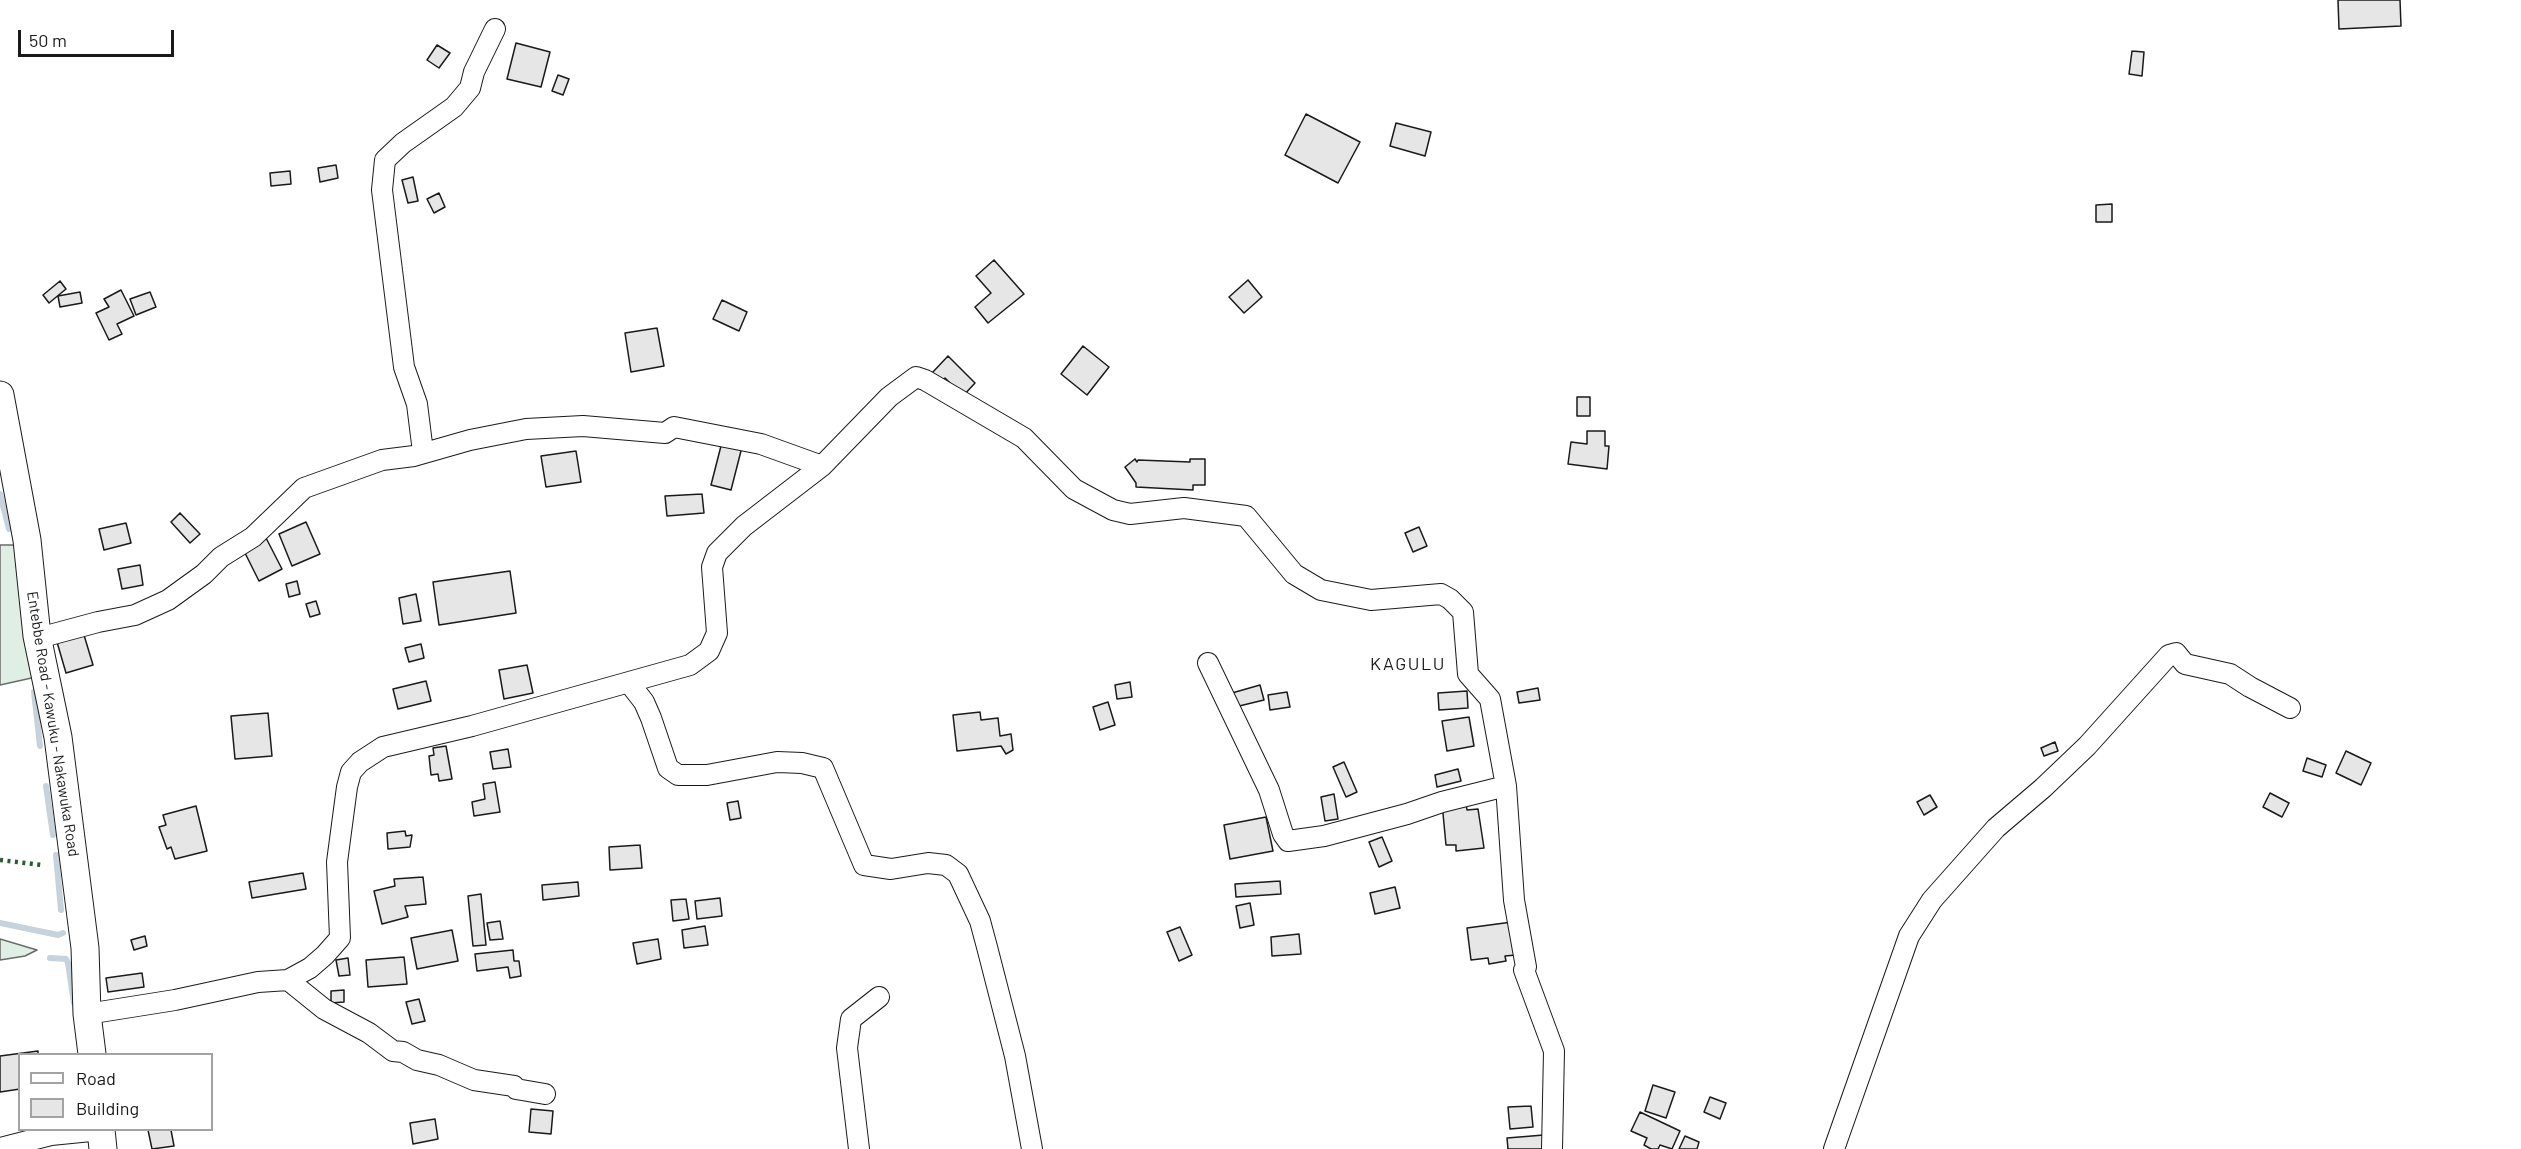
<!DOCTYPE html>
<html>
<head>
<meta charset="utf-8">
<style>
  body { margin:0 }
  #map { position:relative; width:2521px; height:1149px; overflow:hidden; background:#fff; font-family:Barlow,sans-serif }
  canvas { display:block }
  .legend { position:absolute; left:18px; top:1053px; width:195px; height:78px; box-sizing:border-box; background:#fff; border:2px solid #a3a3a3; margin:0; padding:8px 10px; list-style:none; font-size:18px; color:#1a1a1a }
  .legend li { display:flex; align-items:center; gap:12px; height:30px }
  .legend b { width:30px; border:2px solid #a3a3a3 }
  .scale { position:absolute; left:18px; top:30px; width:156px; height:27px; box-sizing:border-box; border:3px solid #1a1a1a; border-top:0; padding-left:8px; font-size:18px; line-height:21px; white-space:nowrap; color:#1a1a1a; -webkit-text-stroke:4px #fff; paint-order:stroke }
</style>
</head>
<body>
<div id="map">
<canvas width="2521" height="1149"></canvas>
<ul class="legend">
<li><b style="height:8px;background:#fff"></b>Road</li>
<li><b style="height:16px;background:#e6e6e6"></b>Building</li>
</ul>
<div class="scale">50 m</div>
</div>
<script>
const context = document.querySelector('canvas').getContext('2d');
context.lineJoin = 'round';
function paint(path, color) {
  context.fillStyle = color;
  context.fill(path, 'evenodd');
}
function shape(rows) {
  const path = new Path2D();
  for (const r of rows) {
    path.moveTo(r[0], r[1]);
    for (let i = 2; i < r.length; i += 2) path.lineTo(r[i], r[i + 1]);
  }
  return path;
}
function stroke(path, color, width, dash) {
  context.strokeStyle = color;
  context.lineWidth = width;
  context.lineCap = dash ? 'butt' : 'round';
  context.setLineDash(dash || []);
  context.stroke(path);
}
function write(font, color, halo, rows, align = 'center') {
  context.font = font + ' Barlow,sans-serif';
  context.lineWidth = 4.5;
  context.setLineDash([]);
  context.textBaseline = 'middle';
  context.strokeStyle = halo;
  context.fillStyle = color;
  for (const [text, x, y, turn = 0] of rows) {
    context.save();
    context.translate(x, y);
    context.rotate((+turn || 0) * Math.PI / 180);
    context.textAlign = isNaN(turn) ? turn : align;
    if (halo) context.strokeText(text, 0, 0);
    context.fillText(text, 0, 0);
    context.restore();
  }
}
const green = shape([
  [0,545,16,545,36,677,0,685,0,545],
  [0,939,37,950,25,956,0,960,0,939]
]);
const stream = shape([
  [0,494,9,529],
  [34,692,40,746],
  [46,786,53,835],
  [56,855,61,910],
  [0,923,58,935,63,933],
  [50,958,66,959,68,963,74,1003]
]);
const building = shape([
  [2338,0,2400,0,2401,26,2339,29,2338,0],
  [516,43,550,52,541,87,507,79,516,43],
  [437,45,450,53,439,68,427,60,437,45],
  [2132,51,2144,52,2142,76,2129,74,2132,51],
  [558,75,569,79,563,95,552,91,558,75],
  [1306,114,1360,142,1338,183,1285,155,1306,114],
  [1396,123,1431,132,1425,156,1390,146,1396,123],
  [336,165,338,178,320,182,318,168,336,165],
  [290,171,291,184,271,186,270,173,290,171],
  [413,177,418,201,408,203,402,180,413,177],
  [439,193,445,207,434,213,427,199,439,193],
  [2112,204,2112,222,2096,222,2096,205,2112,204],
  [994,260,1024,294,988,323,975,307,991,293,976,276,994,260],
  [1248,280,1262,297,1244,313,1229,297,1248,280],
  [60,281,66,289,49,303,43,295,60,281],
  [121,290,134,316,117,324,122,334,109,340,96,313,109,307,104,299,121,290],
  [80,292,82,303,60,307,58,296,80,292],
  [150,292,156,307,136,315,130,299,150,292],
  [722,300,747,312,739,331,713,319,722,300],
  [657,328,664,366,631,372,625,333,657,328],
  [1083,346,1109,367,1087,395,1061,374,1083,346],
  [948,356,975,383,963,396,945,378,939,383,932,373,948,356],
  [1577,397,1590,397,1590,416,1577,416,1577,397],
  [1587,431,1605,431,1605,446,1609,446,1607,469,1568,464,1571,442,1587,444,1587,431],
  [722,442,742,447,731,490,711,485,722,442],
  [576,451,581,482,546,487,541,456,576,451],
  [1135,459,1137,462,1138,460,1190,462,1190,459,1205,459,1205,485,1193,485,1193,490,1136,487,1136,483,1125,467,1135,459],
  [702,494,704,513,667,516,665,496,702,494],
  [180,513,200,534,190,543,171,522,180,513],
  [306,522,320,554,292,566,279,534,306,522],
  [126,523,131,543,104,550,99,529,126,523],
  [1419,527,1427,546,1413,552,1405,533,1419,527],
  [264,534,282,569,259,581,241,545,264,534],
  [140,565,143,585,122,589,118,569,140,565],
  [510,571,516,613,439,625,433,582,510,571],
  [297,581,300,594,289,597,286,584,297,581],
  [416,594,421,621,403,624,399,598,416,594],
  [316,601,320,614,310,617,306,604,316,601],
  [84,635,93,665,66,673,57,642,84,635],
  [421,644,424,658,409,662,405,648,421,644],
  [527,665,533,693,504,699,499,670,527,665],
  [426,681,431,701,398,709,393,689,426,681],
  [1130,682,1132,697,1117,699,1115,685,1130,682],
  [1260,685,1264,700,1235,707,1232,693,1260,685],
  [1538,688,1540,700,1519,703,1517,692,1538,688],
  [1467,691,1468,708,1439,710,1438,693,1467,691],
  [1287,692,1290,707,1270,710,1268,695,1287,692],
  [1108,702,1115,725,1100,730,1093,707,1108,702],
  [980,712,981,720,998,718,1000,736,1011,734,1013,750,1006,754,1001,746,957,751,953,715,980,712],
  [268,713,272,756,235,759,231,716,268,713],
  [1469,717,1474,746,1447,751,1442,721,1469,717],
  [2055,742,2058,751,2044,756,2041,748,2055,742],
  [446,746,452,779,439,781,438,774,431,775,429,756,434,755,433,748,446,746],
  [508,749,511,767,493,769,490,752,508,749],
  [2346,751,2371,763,2361,785,2336,773,2346,751],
  [2307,758,2326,765,2322,777,2303,771,2307,758],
  [1344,762,1357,792,1346,797,1333,767,1344,762],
  [1458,769,1461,781,1437,787,1435,775,1458,769],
  [495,782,500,812,474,816,472,802,485,799,483,784,495,782],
  [2270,793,2289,803,2282,817,2263,807,2270,793],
  [1334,794,1338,819,1325,821,1321,797,1334,794],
  [1930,795,1937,807,1924,815,1917,802,1930,795],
  [1465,797,1467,810,1478,809,1484,848,1456,851,1456,845,1446,845,1442,803,1465,797],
  [738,801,741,818,730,820,727,803,738,801],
  [196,806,207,851,175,859,171,847,167,849,159,827,166,825,163,815,196,806],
  [1266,817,1273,851,1230,859,1224,825,1266,817],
  [405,831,406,836,412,835,410,847,388,849,387,833,405,831],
  [1382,837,1392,861,1379,867,1369,842,1382,837],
  [640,845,642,868,610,870,609,847,640,845],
  [303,873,306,889,252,898,249,882,303,873],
  [423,877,426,904,405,906,408,917,382,924,374,891,395,886,394,879,423,877],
  [1280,881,1281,894,1236,897,1235,884,1280,881],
  [578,882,579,896,543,900,542,885,578,882],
  [1395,887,1400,908,1375,914,1370,893,1395,887],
  [481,894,486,945,473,946,468,896,481,894],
  [720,898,722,916,697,919,695,901,720,898],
  [686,899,689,919,673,921,671,900,686,899],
  [1250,903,1254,925,1240,928,1236,906,1250,903],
  [500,921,503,939,490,940,487,923,500,921],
  [1512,922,1516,955,1505,956,1506,961,1489,964,1488,958,1471,960,1467,928,1512,922],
  [705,926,708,945,684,948,682,930,705,926],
  [1180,927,1192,955,1179,961,1167,932,1180,927],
  [452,930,458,961,417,969,411,938,452,930],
  [1299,934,1301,954,1272,956,1271,937,1299,934],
  [145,936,147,946,134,950,131,940,145,936],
  [658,939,661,959,637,964,633,943,658,939],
  [513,950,514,961,519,961,521,976,510,978,508,967,477,971,475,954,513,950],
  [404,957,407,984,368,987,366,960,404,957],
  [348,958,350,975,339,976,336,960,348,958],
  [142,973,144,987,108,992,106,978,142,973],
  [344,990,344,1002,331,1003,331,991,344,990],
  [419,999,425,1021,412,1024,406,1002,419,999],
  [38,1051,38,1054,20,1054,20,1089,0,1092,0,1056,38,1051],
  [1653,1085,1675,1092,1666,1118,1645,1111,1653,1085],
  [1710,1097,1726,1103,1720,1119,1704,1112,1710,1097],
  [1531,1106,1533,1127,1510,1129,1508,1107,1531,1106],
  [531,1109,553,1111,551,1134,529,1132,531,1109],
  [1640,1112,1680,1131,1672,1149,1660,1145,1658,1149,1651,1149,1644,1145,1647,1138,1631,1131,1640,1112],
  [435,1119,438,1139,413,1144,410,1123,435,1119],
  [148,1130,171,1130,174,1146,152,1149,148,1130],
  [1544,1135,1546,1149,1508,1149,1507,1138,1544,1135],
  [1685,1136,1699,1142,1697,1149,1679,1149,1685,1136]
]);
const street = shape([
  [423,452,417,404,404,367,382,190,385,160,403,143,454,107,470,88,474,72,495,29],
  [37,636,46,636,98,622,135,615,168,600,204,574,221,557,253,537,304,488,382,460,414,456,470,440,526,429,583,426,665,433,674,427,761,444,822,466],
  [1208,663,1269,790,1283,834,1288,841,1324,836,1407,814,1442,802,1506,786],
  [630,684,644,702,651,718,668,768,678,775,707,775,777,762,802,763,823,768,864,865,891,869,928,863,946,865,958,874,980,921,987,947,1015,1056,1032,1149],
  [288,980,324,1009,369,1033,393,1051,403,1052,417,1060,439,1065,474,1080,514,1086,516,1089,545,1094],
  [87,1014,175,1000,258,982,288,980,310,968,325,955,340,938,337,862,347,787,351,772,360,762,383,747,472,726,690,665,709,651,717,633,712,567,717,553,744,526,822,466,889,397,916,377,925,380,1024,438,1074,489,1113,510,1130,514,1184,508,1246,516,1294,574,1321,590,1371,600,1441,594,1450,599,1463,612,1468,674,1490,699,1506,786,1514,900,1526,967,1524,970,1554,1051,1552,1149],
  [0,1148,51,1135,101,1130],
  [859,1149,847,1048,851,1019,879,997],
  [1834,1149,1909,936,1932,900,1996,828,2043,788,2087,746,2169,655,2176,653,2185,664,2230,674,2250,687,2290,708]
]);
const secondary = shape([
  [0,395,27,540,37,636,58,737,85,948,87,1014,92,1054],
  [101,1130,103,1149]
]);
const hedge = shape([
  [0,860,42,865]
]);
const streetNames = [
  ["Entebbe Road - Kawuku - Nakawuka Road",53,724,81]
];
const quarterNames = [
  ["KAGULU",1408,664]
];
paint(green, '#e0efe3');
stroke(green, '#6a6a6a', 1.5);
stroke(stream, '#c6d2dc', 6);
paint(building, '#e6e6e6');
stroke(building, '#1a1a1a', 1.5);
stroke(street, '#1a1a1a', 22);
stroke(secondary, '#1a1a1a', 29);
stroke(street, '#fff', 20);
stroke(secondary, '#fff', 27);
stroke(hedge, '#2b5a34', 4.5, [3, 4.5]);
write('15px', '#1a1a1a', '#fff', streetNames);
context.letterSpacing = '1.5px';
write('18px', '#1a1a1a', '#fff', quarterNames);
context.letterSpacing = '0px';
</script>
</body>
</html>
